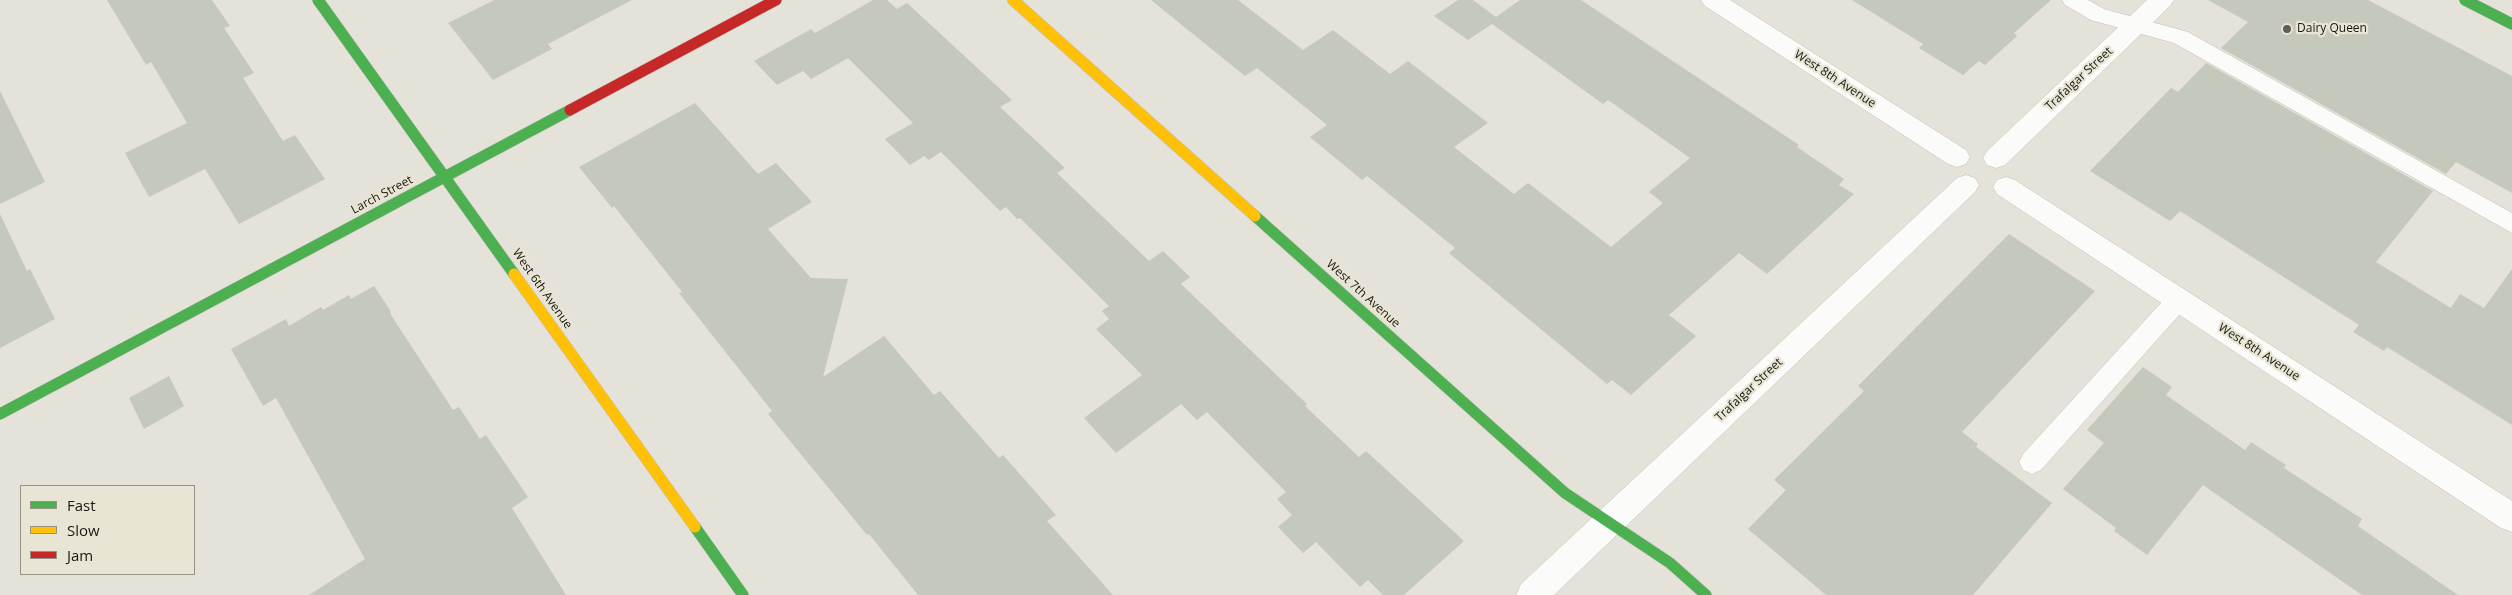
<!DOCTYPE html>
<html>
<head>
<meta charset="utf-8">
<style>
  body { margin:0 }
  #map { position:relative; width:2512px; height:595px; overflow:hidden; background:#e4e2d9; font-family:"Open Sans",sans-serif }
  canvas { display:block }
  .legend { position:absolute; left:20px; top:485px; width:175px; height:90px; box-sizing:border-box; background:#e9e5d4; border:1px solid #959386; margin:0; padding:6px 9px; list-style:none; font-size:15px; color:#181711 }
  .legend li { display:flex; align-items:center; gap:10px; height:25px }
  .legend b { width:25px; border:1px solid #959386 }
</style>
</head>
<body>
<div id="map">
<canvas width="2512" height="595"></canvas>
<ul class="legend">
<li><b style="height:6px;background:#4caf50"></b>Fast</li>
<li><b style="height:6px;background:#ffc107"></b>Slow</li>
<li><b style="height:6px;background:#c62828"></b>Jam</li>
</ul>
</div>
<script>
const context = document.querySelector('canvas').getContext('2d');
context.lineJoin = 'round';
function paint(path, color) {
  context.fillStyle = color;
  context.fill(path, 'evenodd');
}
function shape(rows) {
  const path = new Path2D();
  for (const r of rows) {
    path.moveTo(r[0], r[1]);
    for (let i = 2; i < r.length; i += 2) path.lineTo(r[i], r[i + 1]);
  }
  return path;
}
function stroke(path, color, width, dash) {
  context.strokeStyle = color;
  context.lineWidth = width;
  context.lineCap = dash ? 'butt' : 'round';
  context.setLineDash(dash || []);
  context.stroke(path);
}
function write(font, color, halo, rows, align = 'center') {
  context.font = font + ' "Open Sans",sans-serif';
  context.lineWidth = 4.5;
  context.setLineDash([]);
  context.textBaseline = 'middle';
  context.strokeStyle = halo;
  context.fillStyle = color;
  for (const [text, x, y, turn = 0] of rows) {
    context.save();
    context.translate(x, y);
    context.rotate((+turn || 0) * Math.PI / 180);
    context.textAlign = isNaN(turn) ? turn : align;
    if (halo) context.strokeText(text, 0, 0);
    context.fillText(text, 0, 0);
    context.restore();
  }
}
const building = shape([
  [107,0,212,0,230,26,224,28,254,73,243,78,283,141,295,135,325,179,239,224,205,169,149,197,125,153,187,123,151,62,146,65],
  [494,0,632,0,548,44,552,49,493,80,448,23],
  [873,0,887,0,897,9,907,3,945,38,1012,100,1000,107,1065,168,1057,173,1149,261,1163,251,1190,277,1181,284,1307,404,1305,406,1359,457,1366,451,1464,541,1404,595,1383,595,1368,580,1360,587,1316,542,1303,553,1278,527,1292,515,1277,499,1286,492,1207,412,1197,420,1181,404,1116,453,1084,418,1142,375,1096,329,1109,319,1102,311,1109,306,1020,218,1017,219,1006,207,1000,211,941,152,929,160,924,156,910,165,885,139,913,123,848,58,811,79,803,71,777,85,754,61,811,29,815,33],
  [1151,0,1238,0,1303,50,1333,30,1390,74,1408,61,1488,123,1454,147,1514,194,1528,183,1611,247,1663,203,1649,192,1690,158,1608,100,1603,104,1492,24,1468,40,1434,16,1458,0,1473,0,1496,17,1520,0,1581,0,1799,145,1797,147,1844,179,1839,185,1854,194,1767,274,1739,253,1669,315,1696,336,1631,395,1612,380,1607,384,1449,253,1455,248,1367,176,1362,180,1310,137,1327,125,1257,68,1245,76],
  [1852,0,2051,0,2014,33,2017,36,1985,65,1979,61,1963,75,1919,48,1923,44],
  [2208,0,2368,0,2512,76,2512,193,2456,162,2446,174,2221,48,2248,22],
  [2206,63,2433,191,2376,262,2451,308,2460,294,2484,308,2512,269,2512,425,2387,347,2384,351,2353,332,2359,325,2180,211,2170,221,2090,171,2171,88,2178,92],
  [0,91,45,182,0,204],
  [695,103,758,174,776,163,812,202,768,229,811,278,848,279,823,377,884,336,934,395,940,391,999,458,1003,455,1056,515,1047,521,1113,595,918,595,869,534,867,535,768,414,772,411,679,293,682,292,614,206,612,208,579,167],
  [0,214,27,271,30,269,55,319,0,348],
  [2009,234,2095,291,1962,432,1978,444,1976,447,2052,503,1973,595,1826,595,1748,529,1786,490,1774,480,1864,391,1858,386],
  [374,286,390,310,391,315,453,410,459,407,480,439,486,435,528,497,512,508,566,595,309,595,365,559,276,398,263,406,231,349,286,319,289,326,321,307,323,310,349,295,351,299],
  [2143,367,2172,387,2166,395,2245,450,2251,442,2286,465,2284,468,2362,519,2358,526,2458,595,2362,595,2203,485,2147,555,2114,531,2116,528,2063,489,2104,443,2087,430],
  [169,376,184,406,144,429,129,398]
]);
const lane = shape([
  [2062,0,2088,0,2104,9,2188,32,2512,213,2512,233,2174,43,2091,20,2065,5,2062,0],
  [2179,289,2187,292,2191,299,2187,306,2041,470,2032,474,2023,470,2019,462,2023,454,2171,292,2179,289]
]);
const street = shape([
  [1701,0,1730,0,1966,150,1970,157,1966,164,1957,167,1948,164,1705,6,1701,0],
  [2147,0,2174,0,2170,6,2005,165,1996,168,1987,165,1983,158,1987,151,2147,0],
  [1966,175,1975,178,1979,185,1975,192,1554,595,1516,595,1521,584,1957,178,1966,175],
  [2006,177,2015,180,2512,501,2512,532,2501,528,1997,194,1993,187,1997,180,2006,177]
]);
const fast = shape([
  [318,0,514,274],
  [2465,0,2512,24],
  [1255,216,1565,493,1670,563,1706,595],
  [0,414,570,110],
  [695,527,743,595]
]);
const slow = shape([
  [1013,0,1255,216],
  [514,274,695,527]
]);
const jam = shape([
  [570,110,776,0]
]);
const markers = [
  [2287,29,5,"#5f5e57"]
];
const poiNames = [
  ["Dairy Queen",2297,29]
];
const streetNames = [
  ["West 8th Avenue",1835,79,33],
  ["Trafalgar Street",2079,79,-43],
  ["Larch Street",382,195,-28],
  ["West 6th Avenue",542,289,55],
  ["West 7th Avenue",1363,294,42],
  ["West 8th Avenue",2259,352,33],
  ["Trafalgar Street",1749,390,-43]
];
paint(building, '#c5c9bb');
stroke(lane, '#c0beb7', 1);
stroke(street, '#c0beb7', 1);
stroke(fast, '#c0beb7', 12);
stroke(slow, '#c0beb7', 12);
stroke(jam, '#c0beb7', 12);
paint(lane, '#fbfbf9');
paint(street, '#fbfbf9');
stroke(fast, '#4caf50', 11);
stroke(slow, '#ffc107', 11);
stroke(jam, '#c62828', 11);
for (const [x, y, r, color] of markers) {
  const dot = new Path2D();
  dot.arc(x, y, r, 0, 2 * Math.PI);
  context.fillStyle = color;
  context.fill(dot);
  stroke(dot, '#e9e5d4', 2);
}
write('12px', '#181711', '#e9e5d4', poiNames, 'left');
write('12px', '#181711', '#e9e5d4', streetNames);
</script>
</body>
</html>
